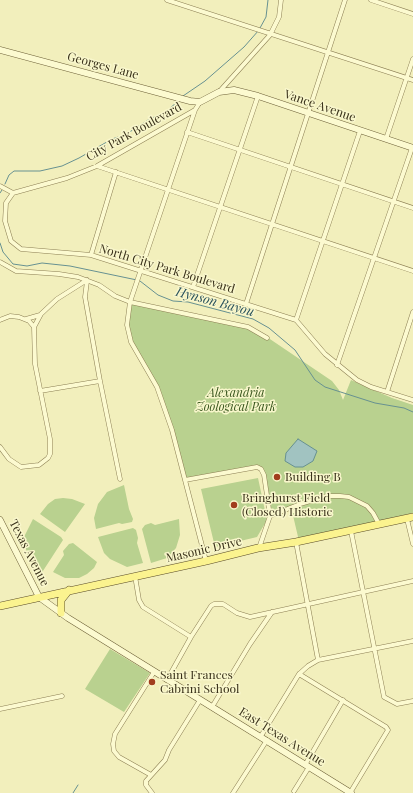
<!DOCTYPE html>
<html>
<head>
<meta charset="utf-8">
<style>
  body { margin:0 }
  canvas { display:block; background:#f2efbc }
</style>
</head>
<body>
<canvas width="413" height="793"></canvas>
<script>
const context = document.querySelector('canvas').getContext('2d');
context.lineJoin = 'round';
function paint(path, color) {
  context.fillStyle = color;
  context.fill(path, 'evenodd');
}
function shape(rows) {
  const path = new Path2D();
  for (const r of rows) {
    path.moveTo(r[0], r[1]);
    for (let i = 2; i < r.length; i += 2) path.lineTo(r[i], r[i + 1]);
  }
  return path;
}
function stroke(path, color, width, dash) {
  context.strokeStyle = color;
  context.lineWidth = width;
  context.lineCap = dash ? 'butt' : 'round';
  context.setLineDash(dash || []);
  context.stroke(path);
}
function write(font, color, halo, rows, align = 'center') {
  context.font = font + ' "Playfair Display",serif';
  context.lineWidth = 3;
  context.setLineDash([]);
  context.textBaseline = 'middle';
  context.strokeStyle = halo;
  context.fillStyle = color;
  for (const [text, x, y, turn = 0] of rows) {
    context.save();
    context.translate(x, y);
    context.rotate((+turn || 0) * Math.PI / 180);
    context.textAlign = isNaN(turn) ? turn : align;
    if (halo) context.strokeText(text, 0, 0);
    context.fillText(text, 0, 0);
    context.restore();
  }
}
const green = shape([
  [132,301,229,323,261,333,332,381,339,390,343,400,351,380,392,398,413,405,413,513,299,541,291,507,272,511,264,475,259,468,186,480,157,387,129,334,129,314],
  [258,478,267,520,257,537,215,547,201,489],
  [124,485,129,509,133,519,132,522,122,524,119,523,96,529,94,518,98,504,107,492],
  [63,498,72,499,85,504,65,532,40,514,48,504,55,499],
  [33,519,61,537,63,540,41,574,27,555,24,537],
  [179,519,180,535,176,548,167,558,151,563,142,529,145,525,151,523,155,525],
  [133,528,136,530,138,538,137,543,143,563,127,567,110,559,104,553,98,537],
  [73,543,97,562,94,568,87,574,79,578,65,578,53,572,64,555,63,551,69,544],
  [110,649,150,673,124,712,85,689]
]);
const water = shape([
  [298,439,317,451,313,461,303,467,295,467,285,461,286,453,298,439]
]);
const stream = shape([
  [260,28,266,17,268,0],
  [183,96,205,81,244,47,259,30],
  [5,184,9,175,14,171,40,171,62,166,79,158,112,139,125,135,148,120,167,111,178,101],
  [0,193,2,190],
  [0,243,3,252,13,264,27,266,42,263,70,266,137,280],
  [140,281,158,295,173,301,188,302,253,319,269,328,295,350,315,380,325,387,375,403,404,408,413,412],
  [73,793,78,785]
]);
const street = shape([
  [167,0,413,80],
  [371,0,413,14],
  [219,92,270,35,279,17,281,0],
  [195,110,130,302,127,325,131,342,157,387,172,430,206,561],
  [187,132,413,208],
  [386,139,413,59],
  [97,166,413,271],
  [0,186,13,193],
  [13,193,6,203,5,221,11,241,21,249,91,255,296,320,325,354,357,380,371,387,413,400],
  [13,193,67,178,97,166,195,110,200,102],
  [91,255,116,172],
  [0,262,16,271,59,274,78,277,99,285,115,296,130,302,248,327,267,338],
  [87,281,85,297,100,381,120,479],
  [193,287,258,96],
  [246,304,345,0],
  [26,319,40,315],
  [0,320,10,316,19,317,29,321,34,327],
  [296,320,360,131],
  [337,365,412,148],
  [40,391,100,381],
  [387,392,413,312],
  [0,447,9,459,21,467,39,465,48,458,50,454,50,439,35,364,34,327,41,314,57,299,87,280],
  [185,480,257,467,261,469,264,475,270,516,259,548],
  [270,516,300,504,327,496,340,496,349,497,367,506,373,513,379,524],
  [407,519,413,544],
  [351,531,384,697,397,704,413,701],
  [296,542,318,660],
  [135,576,139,600,143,607,191,637],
  [299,674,386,727,388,730,350,793],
  [167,680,191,637,211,606,214,604,223,604,237,613,250,617,413,581],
  [212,707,250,644,272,612],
  [0,709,62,696],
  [261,736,299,674,308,666,318,660,413,641],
  [305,765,343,700],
  [151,775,119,757,114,751,113,744,115,734,154,672],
  [294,791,309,767],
  [152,793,146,785,146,781,165,760,169,750,200,700],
  [233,793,267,740]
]);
const secondary = shape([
  [0,50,190,101,200,102,219,92,234,90,258,96,413,148],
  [0,520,39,597,68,618,351,793]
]);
const primary = shape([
  [0,606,206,561,258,548,296,542,413,517],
  [61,613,61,600,69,590]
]);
const markers = [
  [277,477,4,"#a13d1d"],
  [234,505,4,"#a13d1d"],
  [152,682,4,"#a13d1d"]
];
const streetNames = [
  ["Georges Lane",103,66,15],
  ["Vance Avenue",320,106,19],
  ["City Park Boulevard",134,132,-29],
  ["North City Park Boulevard",167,269,17],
  ["Masonic Drive",204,550,-13],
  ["Texas Avenue",29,553,63],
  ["East Texas Avenue",282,737,32]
];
const parkNames = [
  ["Alexandria",236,393],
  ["Zoological Park",236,407]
];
const poiNames = [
  ["Building B",285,477],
  ["Bringhurst Field",242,498],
  ["(Closed) Historic",242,512],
  ["Saint Frances",160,675],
  ["Cabrini School",160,689]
];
const waterNames = [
  ["Hynson Bayou",215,302,15]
];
paint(green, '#b9d18f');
paint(water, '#a1c3c1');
stroke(water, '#679191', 1);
stroke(stream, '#679191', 1);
stroke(street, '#8c7f54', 5);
stroke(secondary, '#6d6037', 7);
stroke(primary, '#594b29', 8);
stroke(street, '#fcfad0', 4);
stroke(secondary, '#fcfad0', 6);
stroke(primary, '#fbf38f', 7);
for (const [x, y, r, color] of markers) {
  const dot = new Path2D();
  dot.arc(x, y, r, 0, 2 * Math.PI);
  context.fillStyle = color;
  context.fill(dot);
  stroke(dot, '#f9f7cc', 1.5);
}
write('12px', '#39311a', '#f9f7cc', streetNames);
write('italic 12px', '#3b581f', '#f9f7cc', parkNames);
write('12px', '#39311a', '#f9f7cc', poiNames, 'left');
write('italic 13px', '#28515b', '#f9f7cc', waterNames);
</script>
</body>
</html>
